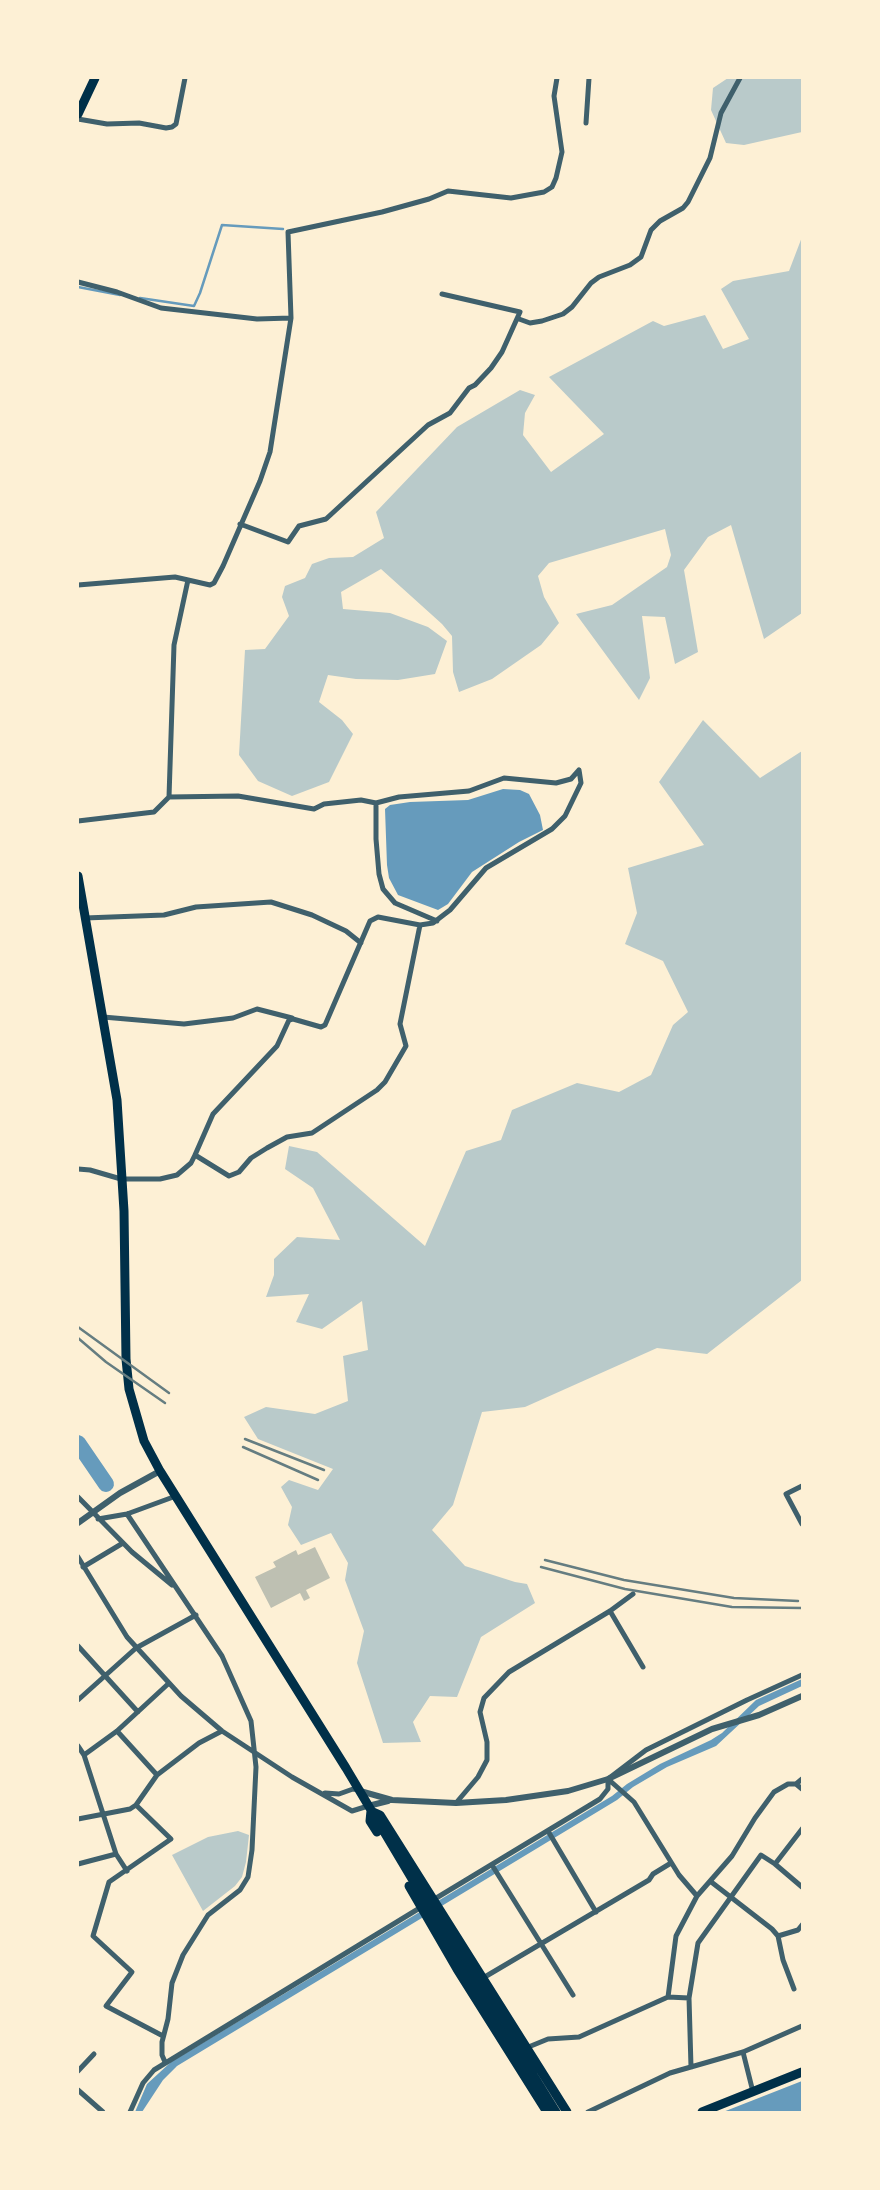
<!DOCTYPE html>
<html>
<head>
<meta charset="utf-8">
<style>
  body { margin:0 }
  #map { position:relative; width:880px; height:2190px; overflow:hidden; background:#fdf0d5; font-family:"Archivo Narrow",sans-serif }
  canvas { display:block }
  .frame { position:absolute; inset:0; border:79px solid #fdf0d5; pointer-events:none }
</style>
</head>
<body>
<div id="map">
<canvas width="880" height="2190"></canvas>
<div class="frame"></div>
</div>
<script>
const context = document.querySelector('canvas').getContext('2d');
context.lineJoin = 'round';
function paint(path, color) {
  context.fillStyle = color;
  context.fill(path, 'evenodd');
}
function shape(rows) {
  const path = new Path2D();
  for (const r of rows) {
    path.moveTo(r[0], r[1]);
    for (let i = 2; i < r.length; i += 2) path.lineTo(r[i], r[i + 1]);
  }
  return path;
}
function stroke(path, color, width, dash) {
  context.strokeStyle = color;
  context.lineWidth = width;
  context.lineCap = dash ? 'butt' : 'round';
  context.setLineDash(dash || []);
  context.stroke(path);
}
const green = shape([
  [728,78,802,78,802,132,744,145,726,143,711,110,713,88],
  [802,237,802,613,764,639,731,525,708,537,684,570,698,652,675,664,665,617,642,616,650,678,639,700,576,614,612,605,667,567,671,555,665,529,549,563,538,576,544,597,559,623,541,645,492,679,459,692,453,672,452,636,442,624,381,569,341,592,343,609,390,613,428,627,447,641,435,674,398,680,356,679,328,675,319,702,342,720,353,734,329,782,292,796,258,781,239,755,245,650,265,649,289,616,282,597,285,586,305,578,312,564,329,558,353,557,384,538,376,512,457,427,520,390,535,395,525,413,523,435,551,472,604,434,549,377,653,321,664,326,705,315,723,349,749,339,721,289,733,281,789,271],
  [703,720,760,778,802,751,802,1280,707,1354,657,1348,525,1407,482,1412,453,1505,432,1530,465,1566,515,1582,527,1584,535,1603,481,1637,457,1697,430,1696,413,1722,421,1742,383,1743,357,1663,364,1631,345,1580,348,1563,331,1533,301,1545,288,1525,292,1507,281,1487,289,1480,318,1490,333,1469,258,1439,244,1417,266,1407,315,1414,348,1401,343,1356,368,1350,362,1301,322,1329,296,1322,309,1294,266,1297,274,1275,274,1259,297,1237,340,1240,313,1188,285,1169,289,1146,317,1152,425,1246,466,1151,501,1140,512,1110,577,1083,619,1092,651,1075,673,1025,688,1012,663,961,625,944,637,913,628,868,704,845,659,782],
  [238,1831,249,1835,246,1862,242,1877,235,1886,203,1911,172,1855,208,1837]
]);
const water = shape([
  [503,789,520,790,529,794,540,815,543,830,519,842,472,872,448,904,438,910,398,895,389,878,387,865,385,809,390,805,410,802,468,800],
  [802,1679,802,1686,759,1706,716,1746,667,1767,633,1787,617,1800,177,2066,163,2080,142,2112,135,2112,147,2084,171,2062,612,1796,627,1784,660,1764,711,1740,722,1733,756,1700],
  [802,2081,802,2112,723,2112]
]);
const stream = shape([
  [78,287,120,295],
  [140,298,194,306,200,293,222,225,283,229]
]);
const river = shape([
  [78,1443,106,1484]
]);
const building = shape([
  [315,1547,330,1578,306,1590,310,1598,304,1601,300,1593,271,1608,255,1577,276,1567,273,1562,296,1550,298,1555]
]);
const minor = shape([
  [78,119,107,124,139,123,166,128,172,127,176,124,185,78],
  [586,123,589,78],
  [78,282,117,292,161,308,257,319,291,318],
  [519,319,530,323,542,321,563,314,572,307,591,283,599,277,630,265,641,257,651,230,660,221,683,208,688,202,710,158,721,113,740,78],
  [240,524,288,542,299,526,326,519,428,425,450,413,469,388,475,385,491,368,502,352,520,312,442,294],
  [78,585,175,577,210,585,214,583,223,566,260,481,270,452,291,318,288,232,382,212,429,199,448,191,511,198,544,192,552,187,556,178,562,152,554,96,557,78],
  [169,797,238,796,314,809,324,804,361,800,376,803,399,797,469,791,504,778,556,783,571,779,579,770],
  [376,803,376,839,379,874,383,889,395,903,437,921],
  [78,821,154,812,169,797,174,645,188,580],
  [85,918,164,915,196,907,271,902,312,915,346,931,361,943],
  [103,1017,184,1024,233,1018,257,1009,292,1018],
  [195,1155,213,1114,277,1046,289,1020,293,1019,321,1027,325,1025,370,921,378,917,420,925],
  [78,1169,90,1170,121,1179,160,1179,177,1175,191,1163,195,1155,229,1176,239,1172,251,1158,267,1148,287,1137,312,1133,377,1090,385,1082,406,1046,400,1024,420,925,433,923,450,910,486,868,552,829,565,816,581,783,579,770],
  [802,1486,786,1494,802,1524],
  [78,1497,132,1552,172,1585],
  [127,1514,222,1656,251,1721,256,1767,252,1850,248,1877,240,1890,208,1915,183,1955,172,1983,168,2019,162,2042,162,2055,165,2062],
  [98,1519,127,1514,176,1496],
  [78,1557,127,1637,181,1696,222,1731,292,1777,352,1811,368,1806],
  [83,1567,123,1543],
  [610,1611,643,1667],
  [78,1646,138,1712],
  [78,1700,136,1648,196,1615],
  [117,1731,157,1775],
  [78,1746,84,1755,116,1854,127,1871],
  [84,1755,117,1731,168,1684],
  [608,1779,634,1802,679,1875,697,1896],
  [796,1784,802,1779],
  [325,1793,339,1794,353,1789,359,1790],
  [456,1803,478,1777,487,1760,487,1742,480,1712,484,1698,509,1672,610,1611,633,1594],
  [136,1805,171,1839,109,1882,93,1936,132,1972,106,2006,163,2036],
  [78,1819,130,1809,136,1805,157,1775,199,1743,222,1731],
  [802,1829,775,1864,802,1887],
  [548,1831,596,1912],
  [78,1864,116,1854],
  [492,1865,573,1995],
  [710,1881,772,1929,778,1936,783,1960,794,1989],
  [433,1900,600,1799,608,1789,608,1779,646,1750,747,1700,802,1675],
  [778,1936,798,1930,802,1925],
  [483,1978,649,1880,653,1874,671,1863],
  [668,1997,689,1998,691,2067],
  [689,1998,698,1943,761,1855,775,1864],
  [526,2048,548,2039,579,2037,668,1997,676,1936,697,1896,732,1856,755,1818,774,1792,788,1784,796,1784,802,1789],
  [743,2052,753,2092],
  [78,2071,94,2054],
  [78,2090,103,2112],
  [130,2112,143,2083,154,2070,423,1906],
  [588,2112,670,2073,743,2052,802,2026]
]);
const tertiary = shape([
  [78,1523,120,1493,160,1471],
  [360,1791,392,1800,456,1803,506,1800,568,1791,608,1779,712,1729,759,1715,802,1696],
  [368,1806,388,1801]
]);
const trunk = shape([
  [78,114,95,78],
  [78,876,117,1100,124,1211,126,1359,129,1389,144,1441,160,1471,346,1768,427,1904,556,2112],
  [377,1832,370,1821,371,1811,380,1815,567,2112],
  [409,1886,457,1969,547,2112],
  [702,2112,802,2072]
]);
const rail = shape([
  [78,1327,169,1393],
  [78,1338,106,1362,165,1403],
  [245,1439,324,1470],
  [243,1447,318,1480],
  [545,1560,624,1580,734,1598,798,1601],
  [541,1567,625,1589,732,1607,802,1608]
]);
paint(green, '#b9caca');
paint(water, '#669bbc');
stroke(stream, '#669bbc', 2.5);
stroke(river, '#669bbc', 16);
paint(building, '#bec0b2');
stroke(minor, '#3f606c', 5);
stroke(tertiary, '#3f606c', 6);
stroke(trunk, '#003049', 9);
stroke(rail, '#657d81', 2.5);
</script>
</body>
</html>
